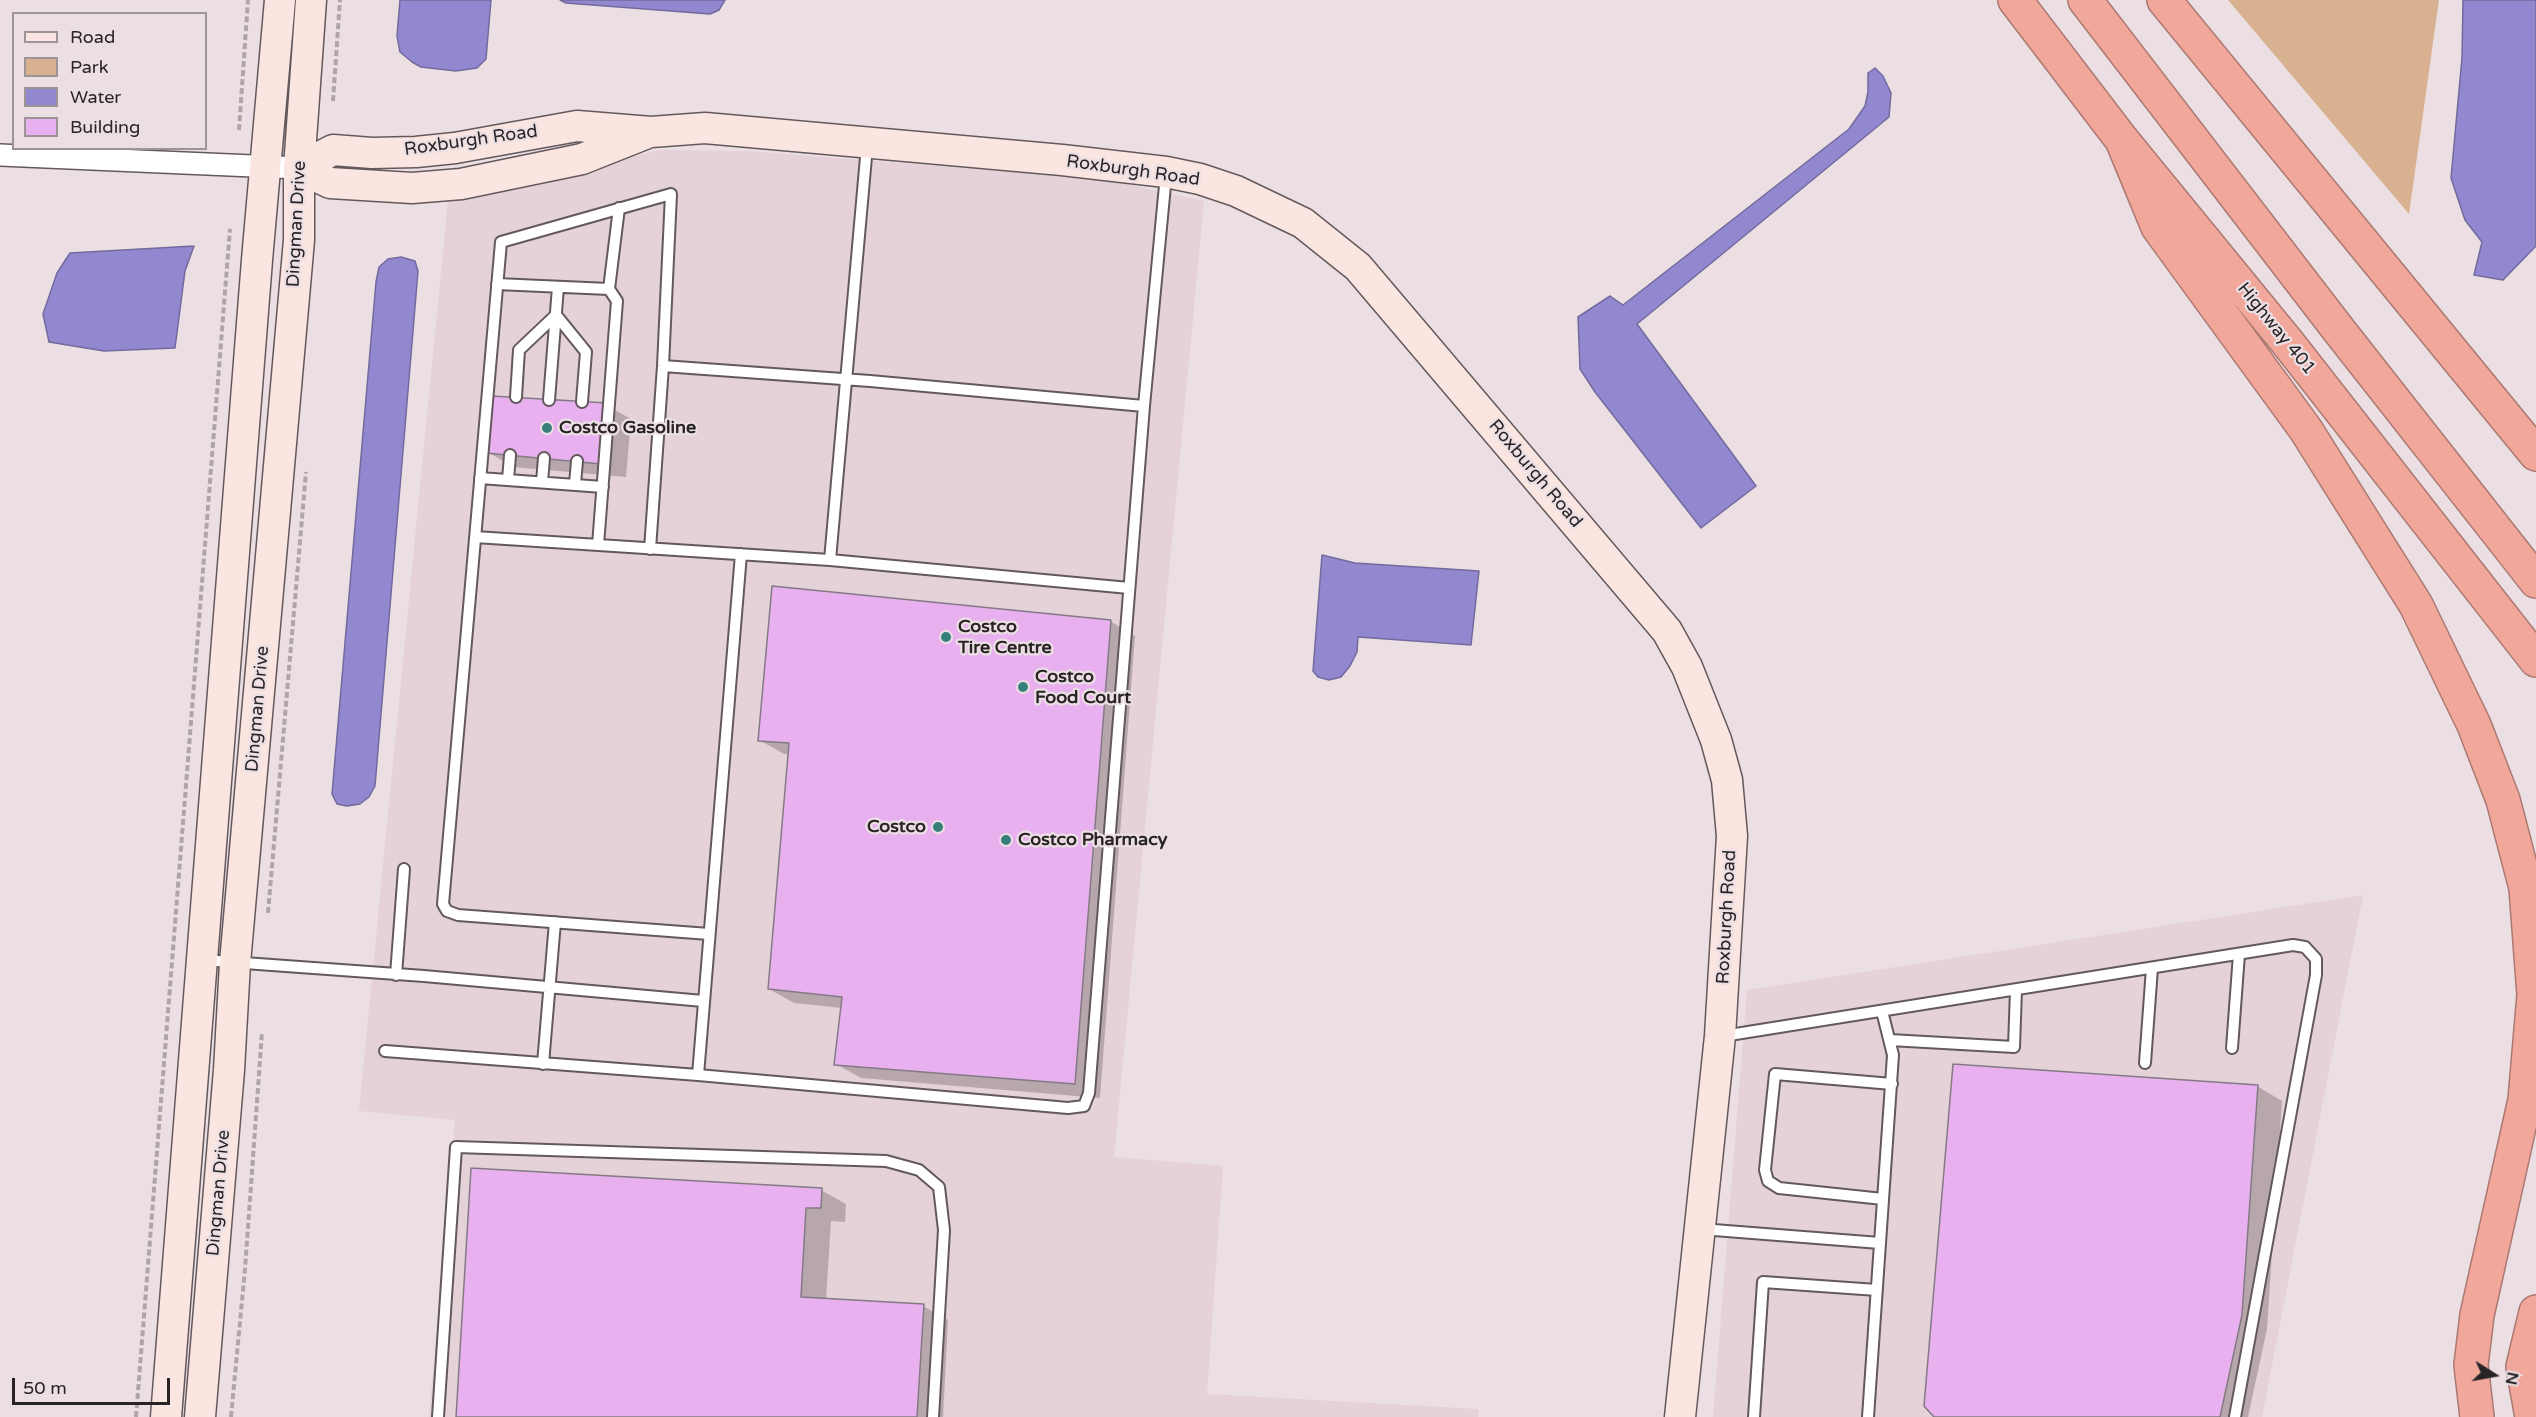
<!DOCTYPE html>
<html>
<head>
<meta charset="utf-8">
<style>
  body { margin:0 }
  #map { position:relative; width:2536px; height:1417px; overflow:hidden; background:#ebdfe3; font-family:"Varela Round",sans-serif }
  canvas { display:block }
  .legend { position:absolute; left:12px; top:12px; width:195px; height:138px; box-sizing:border-box; background:#ebdfe3; border:2px solid #9d9497; margin:0; padding:8px 10px; list-style:none; font-size:18px; color:#282425 }
  .legend li { display:flex; align-items:center; gap:12px; height:30px }
  .legend b { width:30px; border:2px solid #9d9497 }
  .north { position:absolute; left:2464px; top:1345px; width:60px; height:60px; -webkit-text-stroke:4px #ebdfe3; paint-order:stroke; rotate:101deg; font-size:16px; font-weight:700; line-height:24px; text-align:center; color:#282425 }
  .north::after { content:''; display:block; margin:auto; width:21px; height:27px; background:#282425; clip-path:polygon(50% 0,100% 100%,50% 72%,0 100%) }
  .scale { position:absolute; left:12px; top:1378px; width:158px; height:27px; box-sizing:border-box; border:3px solid #282425; border-top:0; padding-left:8px; font-size:18px; line-height:21px; white-space:nowrap; color:#282425; -webkit-text-stroke:4px #ebdfe3; paint-order:stroke }
</style>
</head>
<body>
<div id="map">
<canvas width="2536" height="1417"></canvas>
<ul class="legend">
<li><b style="height:8px;background:#fbe5e1"></b>Road</li>
<li><b style="height:16px;background:#d8b190"></b>Park</li>
<li><b style="height:16px;background:#9288d0"></b>Water</li>
<li><b style="height:16px;background:#e8b0ef"></b>Building</li>
</ul>
<div class="north">N</div>
<div class="scale">50 m</div>
</div>
<script>
const context = document.querySelector('canvas').getContext('2d');
context.lineJoin = 'round';
function paint(path, color) {
  context.fillStyle = color;
  context.fill(path, 'evenodd');
}
function shape(rows) {
  const path = new Path2D();
  for (const r of rows) {
    path.moveTo(r[0], r[1]);
    for (let i = 2; i < r.length; i += 2) path.lineTo(r[i], r[i + 1]);
  }
  return path;
}
function stroke(path, color, width, dash) {
  context.strokeStyle = color;
  context.lineWidth = width;
  context.lineCap = dash ? 'butt' : 'round';
  context.setLineDash(dash || []);
  context.stroke(path);
}
function write(font, color, halo, rows, align = 'center') {
  context.font = font + ' "Varela Round",sans-serif';
  context.lineWidth = 4.5;
  context.setLineDash([]);
  context.textBaseline = 'middle';
  context.strokeStyle = halo;
  context.fillStyle = color;
  for (const [text, x, y, turn = 0] of rows) {
    context.save();
    context.translate(x, y);
    context.rotate((+turn || 0) * Math.PI / 180);
    context.textAlign = isNaN(turn) ? turn : align;
    if (halo) context.strokeText(text, 0, 0);
    context.fillText(text, 0, 0);
    context.restore();
  }
}
const built = shape([
  [660,150,747,151,1102,179,1204,201,1114,1157,1223,1166,1207,1394,1478,1409,1478,1417,429,1417,455,1120,359,1111,448,200],
  [2363,895,2262,1417,1713,1417,1747,990]
]);
const green = shape([
  [2228,0,2439,0,2409,214]
]);
const water = shape([
  [400,0,491,0,486,59,477,68,456,71,421,67,412,62,400,52,397,36,400,0],
  [560,0,725,0,719,10,710,14,566,3,560,0],
  [2463,0,2536,0,2536,246,2503,280,2474,275,2482,242,2465,220,2451,178,2462,58,2463,0],
  [1875,68,1883,76,1891,93,1889,117,1637,324,1756,486,1701,528,1595,392,1580,369,1578,317,1610,296,1623,305,1849,129,1865,106,1868,92,1868,73,1875,68],
  [194,246,185,271,175,348,104,351,49,342,43,314,57,273,70,253,194,246],
  [401,257,415,261,418,271,375,786,369,797,360,804,347,806,337,804,332,794,376,282,379,267,388,259,401,257],
  [1322,555,1355,563,1479,571,1471,645,1358,637,1357,652,1350,666,1341,677,1329,680,1318,677,1313,671,1322,555]
]);
const shadow = shape([
  [606,405,631,419,626,477,513,467,488,452],
  [1110,621,1135,636,1100,1098,861,1078,836,1064,842,1008,794,1003,769,989,789,754,784,754,759,740],
  [2257,1086,2282,1101,2267,1329,2248,1417,1936,1417],
  [821,1190,846,1204,845,1222,831,1221,826,1300,923,1306,948,1320,943,1417,457,1417]
]);
const building = shape([
  [492,396,607,403,601,464,486,453,492,396],
  [772,586,1111,620,1075,1084,834,1065,842,997,768,989,789,743,758,741,772,586],
  [1953,1064,2258,1085,2242,1315,2220,1417,1934,1417,1924,1406,1953,1064],
  [471,1168,822,1188,821,1208,806,1208,801,1297,924,1304,917,1417,456,1417,471,1168]
]);
const path = shape([
  [333,101,340,0],
  [239,130,248,0],
  [268,913,306,472],
  [136,1417,230,229],
  [231,1417,245,1269,262,1032]
]);
const lane = shape([
  [497,284,609,289],
  [663,366,870,381,1144,406],
  [516,397,519,350,556,315,586,352,582,402],
  [549,400,558,287],
  [480,478,603,487],
  [508,480,510,455],
  [542,482,544,458],
  [575,484,577,461],
  [475,537,830,560,1129,588],
  [598,545,617,301,609,289,619,208],
  [650,549,663,366,671,194,501,242,443,904,447,911,458,915,709,934],
  [830,560,867,146],
  [203,960,424,976,703,1001],
  [396,975,404,869],
  [1723,1036,2293,945,2305,947,2316,959,2316,975,2235,1417],
  [1890,1040,2014,1047,2016,990],
  [2232,1048,2239,954],
  [385,1051,698,1075,741,554],
  [2145,1063,2152,968],
  [543,1064,555,922],
  [698,1075,1068,1108,1084,1106,1089,1093,1144,406,1166,175],
  [1883,1199,1779,1188,1768,1181,1765,1170,1775,1074,1892,1084],
  [1701,1229,1880,1243],
  [438,1417,456,1147,886,1161,919,1170,939,1187,944,1230,933,1417],
  [1754,1417,1763,1282,1877,1290],
  [1868,1417,1893,1055,1882,1011]
]);
const street = shape([
  [0,155,299,168]
]);
const secondary = shape([
  [299,168,333,150,372,153,416,152,455,148,577,126,651,132,705,128,1062,160,1166,172,1200,179,1236,191,1303,223,1358,267,1667,631,1687,667,1716,740,1727,780,1732,836,1720,1036,1680,1417],
  [299,168,330,183,412,188,461,184,582,159,645,134],
  [166,1417,257,260,280,0],
  [200,1417,229,1070,235,963,299,240,299,168,311,0]
]);
const highway = shape([
  [2015,0,2122,140,2288,343,2536,660],
  [2085,0,2338,329,2536,581],
  [2164,0,2536,454],
  [2122,140,2158,227,2306,430,2416,605,2474,725,2503,800,2526,888,2534,995,2525,1100,2477,1315,2471,1365,2477,1417],
  [2532,1417,2523,1367,2536,1312]
]);
const markers = [
  [547,428,6,"#377f7b"],
  [946,637,6,"#377f7b"],
  [1023,687,6,"#377f7b"],
  [938,827,6,"#377f7b"],
  [1006,840,6,"#377f7b"]
];
const streetNames = [
  ["Roxburgh Road",471,141,-8],
  ["Roxburgh Road",1133,171,8],
  ["Dingman Drive",297,224,-87],
  ["Highway 401",2276,329,51],
  ["Roxburgh Road",1535,474,50],
  ["Dingman Drive",258,709,-85],
  ["Roxburgh Road",1727,917,-87],
  ["Dingman Drive",219,1193,-85]
];
const poiNames = [
  ["Costco Gasoline",559,428],
  ["Costco",958,627],
  ["Tire Centre",958,648],
  ["Costco",1035,677],
  ["Food Court",1035,698],
  ["Costco",926,827,"right"],
  ["Costco Pharmacy",1018,840]
];
paint(built, '#e5d1d8');
paint(green, '#d8b190');
paint(water, '#9288d0');
stroke(water, '#726a9d', 1.5);
paint(shadow, '#0003');
paint(building, '#e8b0ef');
stroke(building, '#827b83', 1.5);
stroke(lane, '#63595c', 14);
stroke(street, '#63595c', 24);
stroke(secondary, '#63595c', 33);
stroke(highway, '#ab7972', 36);
stroke(path, '#afa5a8', 4, [6, 3]);
stroke(lane, '#fff', 10);
stroke(street, '#fff', 21);
stroke(secondary, '#fbe5e1', 30);
stroke(highway, '#f2a79b', 33);
for (const [x, y, r, color] of markers) {
  const dot = new Path2D();
  dot.arc(x, y, r, 0, 2 * Math.PI);
  context.fillStyle = color;
  context.fill(dot);
  stroke(dot, '#ebdfe3', 2);
}
write('18px', '#282425', '#ebdfe3', streetNames);
write('bold 18px', '#282425', '#ebdfe3', poiNames, 'left');
</script>
</body>
</html>
